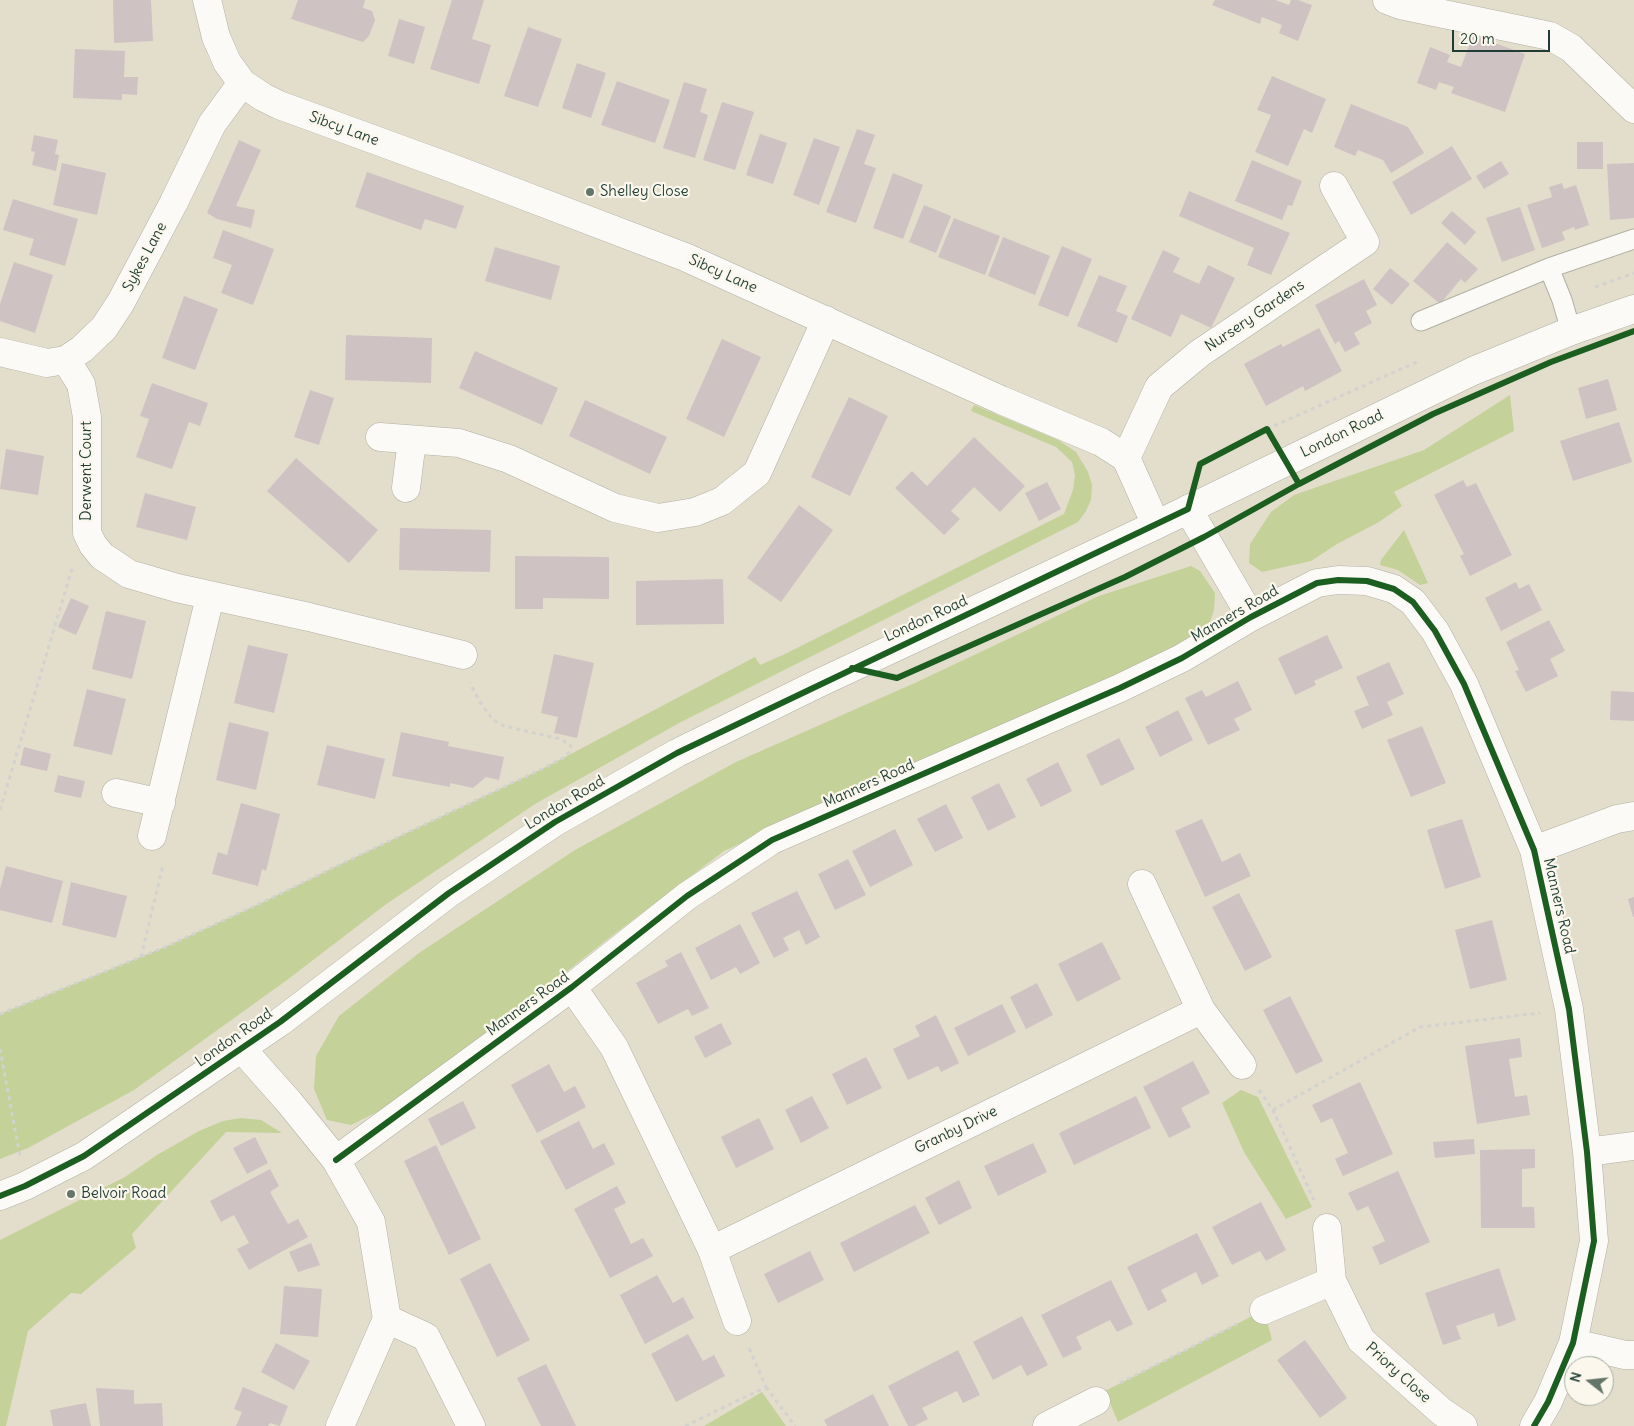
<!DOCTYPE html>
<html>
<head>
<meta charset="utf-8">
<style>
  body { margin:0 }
  #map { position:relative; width:1634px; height:1426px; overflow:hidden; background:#e3decc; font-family:Delius,sans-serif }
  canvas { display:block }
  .north { position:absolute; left:1564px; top:1356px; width:50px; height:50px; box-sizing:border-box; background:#fbf7ec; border:1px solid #a3ada2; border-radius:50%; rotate:286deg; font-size:14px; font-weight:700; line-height:20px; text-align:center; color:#1f3d34 }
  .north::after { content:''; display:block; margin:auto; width:18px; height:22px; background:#647569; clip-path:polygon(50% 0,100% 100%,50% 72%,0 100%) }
  .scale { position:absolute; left:1452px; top:30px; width:98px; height:22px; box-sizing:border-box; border:2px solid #1f3d34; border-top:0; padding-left:6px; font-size:15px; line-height:18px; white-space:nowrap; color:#1f3d34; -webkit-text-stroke:4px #fbf7ec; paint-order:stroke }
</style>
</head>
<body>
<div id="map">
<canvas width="1634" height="1426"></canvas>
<div class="north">N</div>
<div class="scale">20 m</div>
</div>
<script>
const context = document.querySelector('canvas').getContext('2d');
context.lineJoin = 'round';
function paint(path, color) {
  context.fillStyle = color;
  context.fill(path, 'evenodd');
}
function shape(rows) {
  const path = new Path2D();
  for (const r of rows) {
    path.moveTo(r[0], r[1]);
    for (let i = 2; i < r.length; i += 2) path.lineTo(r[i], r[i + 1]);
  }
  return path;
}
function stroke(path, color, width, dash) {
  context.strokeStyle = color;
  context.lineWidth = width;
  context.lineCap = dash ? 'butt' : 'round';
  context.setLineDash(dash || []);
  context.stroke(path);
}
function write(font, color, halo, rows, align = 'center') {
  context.font = font + ' Delius,sans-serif';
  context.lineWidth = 4.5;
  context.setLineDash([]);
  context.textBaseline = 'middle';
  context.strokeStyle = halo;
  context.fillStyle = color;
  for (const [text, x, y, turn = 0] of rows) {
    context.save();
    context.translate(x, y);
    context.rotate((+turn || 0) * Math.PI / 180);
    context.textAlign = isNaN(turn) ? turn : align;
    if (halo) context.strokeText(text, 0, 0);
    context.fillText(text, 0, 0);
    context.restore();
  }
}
const green = shape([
  [1510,395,1514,431,1394,492,1402,506,1379,522,1337,544,1311,561,1262,572,1249,563,1250,544,1271,512,1294,495,1424,450],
  [974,405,1058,440,1076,452,1088,472,1092,485,1091,500,1086,511,1078,522,681,722,535,804,385,905,287,980,134,1090,28,1148,0,1159,0,1014,165,947,259,904,347,861,546,767,755,657,760,665,785,654,1064,514,1073,490,1075,475,1072,462,1056,447,971,411],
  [1404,530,1428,583,1420,585,1398,570,1380,565,1381,560],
  [1191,566,1200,571,1215,593,1214,610,1209,625,1136,669,881,779,724,851,609,938,494,1029,387,1107,351,1125,327,1120,314,1089,316,1056,339,1016,419,953,575,850,736,762,917,682,1099,596],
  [1241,1090,1258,1097,1312,1207,1286,1219,1244,1152,1222,1103],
  [241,1118,261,1120,282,1133,226,1132,132,1234,136,1248,81,1294,71,1293,28,1331,6,1426,0,1426,0,1240,125,1177,157,1155,199,1131,223,1121],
  [1264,1310,1272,1340,1118,1422,1105,1391],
  [762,1392,786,1426,704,1426]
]);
const building = shape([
  [113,0,151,0,153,41,114,43],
  [298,0,365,0,363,8,372,11,375,20,369,36,363,42,291,19],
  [452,0,484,0,472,39,491,45,479,84,430,69],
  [1215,0,1275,0,1289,5,1291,0,1298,0,1312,5,1298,41,1279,33,1282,25,1262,17,1260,24,1212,5],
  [399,19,425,27,414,64,388,56],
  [528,27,562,39,538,107,504,96],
  [1473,35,1525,54,1505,112,1451,93,1454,87,1439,82,1436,90,1417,83,1430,47,1450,55,1447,62,1461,67],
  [75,49,125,51,124,77,138,77,137,95,122,94,122,100,73,98],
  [577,63,606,73,591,118,562,108],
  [1272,76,1326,99,1312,133,1304,129,1288,166,1255,152,1271,115,1257,110],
  [617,81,670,100,655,143,601,125],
  [684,82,707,89,700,112,708,115,695,158,663,148],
  [722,102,754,112,735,170,703,160],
  [1351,104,1408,127,1424,153,1391,173,1383,160,1358,150,1355,156,1334,147],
  [857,129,875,135,864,164,876,168,856,223,826,212],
  [760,134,787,143,773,184,746,175],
  [34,135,58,140,55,154,59,155,56,171,32,165,35,152,31,151],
  [814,138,840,147,819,205,793,195],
  [239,140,261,150,236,206,255,210,251,228,217,219,207,213],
  [1577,142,1603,142,1603,169,1577,169],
  [1452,146,1472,179,1411,215,1392,182],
  [1252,160,1302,181,1292,206,1288,205,1282,220,1235,201],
  [1501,161,1509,174,1484,189,1476,176],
  [62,163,106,173,97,215,53,205],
  [1634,163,1634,218,1610,220,1607,164],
  [367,172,464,206,456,229,425,219,421,230,355,207],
  [893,173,923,185,903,239,873,228],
  [1562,183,1564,189,1576,185,1589,225,1575,230,1574,227,1562,232,1565,240,1542,248,1527,205,1552,197,1549,187],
  [1189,191,1290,233,1271,275,1247,265,1254,248,1179,216],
  [13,199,78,219,65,266,29,255,34,239,3,230],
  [924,205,951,216,936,253,909,242],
  [1520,207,1535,250,1502,262,1486,218],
  [1452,211,1476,232,1465,245,1441,223],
  [954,218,1000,236,985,275,938,257],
  [223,230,274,249,253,305,221,293,232,265,213,258],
  [1003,237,1050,256,1035,295,988,276],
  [1447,242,1478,269,1465,283,1461,279,1440,304,1413,281],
  [1062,246,1092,259,1068,317,1038,305],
  [495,247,560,266,551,300,485,281],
  [1163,250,1180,258,1173,272,1199,284,1208,265,1235,278,1211,328,1181,314,1171,337,1131,319],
  [14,262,53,275,35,333,0,321,0,304],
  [1390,268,1410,284,1392,305,1373,289],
  [1099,275,1127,286,1116,311,1128,316,1117,343,1077,326],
  [1364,279,1377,305,1366,311,1372,323,1354,333,1360,344,1345,352,1339,341,1335,344,1315,305],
  [184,296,218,309,195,370,162,358],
  [1319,328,1342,371,1305,391,1303,386,1266,406,1244,364,1281,344,1283,347],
  [346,335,432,338,431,383,345,380],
  [722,339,761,357,724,437,686,419],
  [475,351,558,388,542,425,459,388],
  [1608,379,1617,410,1586,419,1578,388],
  [152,383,208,403,200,426,189,422,172,469,136,457,149,419,140,416],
  [310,390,334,398,319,445,294,437],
  [849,397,888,416,850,496,811,477],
  [585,400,667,437,650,474,569,436],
  [1619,422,1632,462,1573,481,1560,441],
  [974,437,1025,486,1000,512,974,487,951,511,960,519,944,535,895,488,912,471,927,486],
  [6,449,44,456,38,495,0,489],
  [296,458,378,530,349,563,267,491],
  [1463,480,1467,487,1476,483,1512,555,1470,576,1460,556,1464,554,1434,495],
  [1047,482,1061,509,1039,521,1025,493],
  [145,493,196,507,187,540,136,527],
  [799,505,833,530,781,602,747,578],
  [400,528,491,530,490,572,399,570],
  [515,556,609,557,609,599,543,598,543,609,515,609],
  [723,579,724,624,636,625,636,581],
  [1516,582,1519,589,1529,584,1542,610,1501,631,1485,598],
  [71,598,89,606,76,635,58,627],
  [106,611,146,621,132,679,92,669],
  [1549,620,1565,651,1550,659,1558,676,1526,692,1515,671,1519,670,1506,642],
  [1327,635,1343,668,1314,681,1316,685,1295,695,1278,658],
  [248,645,288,654,274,713,234,703],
  [554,654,594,663,577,738,554,733,558,717,541,713],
  [1389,662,1404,694,1387,702,1393,715,1362,729,1354,711,1369,705,1356,677],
  [1238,681,1252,710,1234,719,1240,730,1208,745,1185,698,1202,690,1206,697],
  [87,689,126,699,112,755,73,746],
  [1611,691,1634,692,1634,721,1610,720],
  [1178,710,1193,740,1160,757,1145,727],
  [229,722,269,732,256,790,216,780],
  [1422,726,1446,783,1411,797,1387,740],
  [401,732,449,742,448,746,504,757,499,780,486,777,473,788,450,783,450,787,392,776],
  [1119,738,1135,769,1101,786,1086,755],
  [327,745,385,759,375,799,317,785],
  [24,747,51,754,47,771,20,765],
  [1058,762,1072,791,1041,807,1026,779],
  [58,775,85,781,81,798,54,792],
  [999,783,1016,817,988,831,971,797],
  [241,803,280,814,266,871,262,869,258,886,212,874,218,852,227,855],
  [946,804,963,838,935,852,917,819],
  [1202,819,1222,862,1240,853,1251,876,1205,897,1175,831],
  [1462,819,1481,877,1445,889,1427,830],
  [895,829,913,865,870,887,852,851],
  [848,859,866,895,835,910,818,874],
  [6,866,63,881,52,923,0,910,0,889],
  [71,882,127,896,116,938,62,925],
  [797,891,820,937,806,945,799,930,783,938,789,950,774,958,751,913],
  [1239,893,1272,957,1245,971,1212,907],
  [1634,897,1634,917,1633,917,1628,899],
  [1492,920,1507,980,1470,989,1455,930],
  [740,924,760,963,740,974,736,967,711,980,695,948],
  [1102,942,1121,979,1077,1002,1058,964],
  [681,952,709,1008,692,1016,688,1009,658,1024,636,983,668,966,665,961],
  [1037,983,1053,1015,1026,1029,1010,997],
  [1290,996,1323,1061,1296,1074,1263,1010],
  [1002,1004,1016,1032,968,1056,954,1028],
  [936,1015,959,1063,941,1072,938,1066,908,1080,893,1049,920,1036,915,1026],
  [721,1023,732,1044,705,1058,694,1037],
  [1520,1038,1522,1057,1509,1059,1515,1097,1527,1095,1530,1115,1477,1124,1465,1046],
  [866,1057,882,1088,847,1105,832,1074],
  [1193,1061,1210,1093,1181,1108,1191,1127,1169,1138,1143,1087],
  [549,1064,564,1092,575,1086,586,1107,537,1133,511,1085],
  [1360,1082,1393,1154,1343,1176,1335,1159,1348,1153,1332,1118,1321,1123,1312,1105],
  [812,1096,829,1128,801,1143,785,1110],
  [1136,1096,1151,1128,1074,1165,1059,1133],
  [463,1101,476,1128,441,1146,428,1119],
  [759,1118,774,1149,736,1168,721,1137],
  [579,1121,593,1149,604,1143,615,1164,566,1190,540,1141],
  [255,1137,268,1163,247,1174,233,1148],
  [1474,1139,1475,1154,1435,1158,1433,1142],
  [1033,1143,1047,1172,998,1196,984,1166],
  [436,1145,481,1239,449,1255,404,1161],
  [1535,1149,1535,1168,1522,1169,1522,1207,1534,1207,1535,1228,1481,1228,1480,1150],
  [270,1169,279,1186,270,1192,288,1224,298,1219,308,1237,249,1270,237,1249,249,1243,234,1215,221,1222,210,1201],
  [1398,1171,1430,1242,1380,1265,1372,1247,1385,1241,1368,1206,1357,1211,1348,1193],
  [959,1180,972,1208,939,1225,925,1198],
  [617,1186,626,1203,614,1209,631,1244,643,1238,653,1256,610,1278,574,1209],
  [1261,1202,1286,1250,1266,1261,1260,1251,1232,1265,1212,1227],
  [915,1205,930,1233,854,1272,840,1243],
  [1197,1233,1219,1276,1202,1285,1196,1272,1161,1290,1167,1301,1148,1311,1127,1267],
  [311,1243,320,1265,298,1272,289,1252],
  [810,1251,824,1280,778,1303,764,1274],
  [490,1263,530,1340,497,1357,460,1279],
  [1499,1268,1516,1320,1498,1327,1494,1313,1456,1326,1461,1339,1443,1345,1425,1293],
  [657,1275,673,1303,683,1297,694,1318,645,1344,620,1295],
  [1111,1280,1133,1324,1117,1332,1110,1320,1076,1337,1082,1349,1063,1358,1041,1315],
  [284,1286,322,1289,318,1337,280,1334],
  [1022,1316,1048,1365,1027,1376,1021,1365,993,1380,973,1342],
  [688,1334,703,1361,714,1355,725,1376,676,1402,651,1354],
  [1305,1340,1347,1398,1320,1418,1277,1360],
  [276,1343,310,1361,294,1390,261,1372],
  [958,1350,980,1395,963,1403,957,1391,922,1408,928,1419,914,1426,908,1426,888,1386],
  [546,1364,576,1426,541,1426,517,1378],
  [243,1387,288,1406,280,1426,270,1423,268,1426,236,1426,242,1412,234,1409],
  [96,1388,134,1390,134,1404,162,1403,163,1426,100,1426],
  [873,1394,889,1426,827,1426,824,1420],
  [86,1403,91,1426,53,1426,50,1410]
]);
const path = shape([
  [1595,287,1634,273],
  [1267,429,1419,361],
  [0,810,72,569],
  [141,957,163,865],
  [0,1014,165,947,259,904,347,861,546,767,565,757,570,751,571,746,561,739,504,726,493,720,480,702,470,683],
  [0,1049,20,1156],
  [1259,1090,1273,1110,1314,1200],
  [1273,1110,1420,1027,1540,1013],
  [1120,1383,1237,1324],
  [766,1387,795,1426],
  [685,1426,766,1387,749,1348]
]);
const lane = shape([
  [1549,268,1562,300,1571,331],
  [1421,321,1549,268,1634,239]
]);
const street = shape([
  [207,0,216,37,227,62,242,83,263,97,279,105,449,167,685,257,1001,400,1101,442,1126,458,1156,525],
  [1387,0,1400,5,1550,36,1571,48,1634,109],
  [0,352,47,363,66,360,82,349,104,328,121,302,173,204,212,124,242,83],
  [66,360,81,384,87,417,87,533,93,545,102,556,129,574,177,588,309,617,463,655],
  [380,437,459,443,509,459,615,508,658,518,695,512,722,501,757,473,826,320],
  [1126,458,1159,387,1200,353,1365,242,1334,186],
  [406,488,412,440],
  [1188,509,1251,617],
  [116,793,161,803],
  [152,836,210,597],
  [1534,850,1617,819,1634,816],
  [572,987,614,1047,712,1250,1201,1010,1142,884],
  [1201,1010,1242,1065],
  [242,1049,289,1102,336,1160,371,1222,387,1319,340,1426],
  [1587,1152,1634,1146],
  [336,1160,572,987,687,896,772,840,1120,688,1182,658,1251,617,1317,583,1338,580,1367,581,1394,589,1413,602,1435,631,1464,684,1534,850,1569,1009,1587,1152,1594,1241,1573,1343,1548,1402,1534,1426],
  [1327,1228,1332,1281,1361,1340,1442,1412,1463,1426],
  [712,1250,737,1321],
  [1264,1310,1332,1281],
  [387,1319,426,1337,471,1426],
  [1573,1343,1625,1355,1634,1355],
  [1047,1426,1096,1401]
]);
const secondary = shape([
  [0,1196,25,1186,84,1156,280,1022,449,893,555,822,677,753,817,684,1156,525,1473,371,1571,331,1634,309]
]);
const cycleway = shape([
  [852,668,897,678,1125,577,1204,537,1299,484,1433,414,1551,362,1634,331],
  [336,1160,572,987,687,896,772,840,1120,688,1182,658,1251,617,1317,583,1338,580,1367,581,1394,589,1413,602,1435,631,1464,684,1534,850,1569,1009,1587,1152,1594,1241,1573,1343,1548,1402,1534,1426],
  [0,1196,25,1186,84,1156,280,1022,449,893,555,822,677,753,1188,509,1200,464,1267,429,1299,484]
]);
const markers = [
  [590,192,5,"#647569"],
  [71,1194,5,"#647569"]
];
const streetNames = [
  ["Sibcy Lane",344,129,20],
  ["Sykes Lane",145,257,-62],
  ["Sibcy Lane",723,274,24],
  ["Nursery Gardens",1255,316,-34],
  ["London Road",1342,434,-26],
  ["Derwent Court",87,471,-90],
  ["Manners Road",1235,614,-30],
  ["London Road",926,619,-25],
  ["Manners Road",869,784,-24],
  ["London Road",565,803,-31],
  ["Manners Road",1559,906,77],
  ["Manners Road",528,1004,-36],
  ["London Road",234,1038,-35],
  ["Granby Drive",956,1130,-26],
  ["Priory Close",1398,1373,42]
];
const poiNames = [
  ["Shelley Close",600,192],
  ["Belvoir Road",81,1194]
];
paint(green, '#c4d198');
paint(building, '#cfc2c2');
stroke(lane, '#b0b0a3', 21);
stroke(street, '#b0b0a3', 29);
stroke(secondary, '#b0b0a3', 29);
stroke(path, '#d2d2ce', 3, [4, 4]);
stroke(lane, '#fbfaf7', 19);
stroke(street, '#fbfaf7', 28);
stroke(secondary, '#fbfaf7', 28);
stroke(cycleway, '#1b5e20', 6);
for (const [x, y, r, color] of markers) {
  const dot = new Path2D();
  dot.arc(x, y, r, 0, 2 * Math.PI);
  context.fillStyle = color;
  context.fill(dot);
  stroke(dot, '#fbf7ec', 2);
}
write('15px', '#1f3d34', '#fbf7ec', streetNames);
write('15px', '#1f3d34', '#fbf7ec', poiNames, 'left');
</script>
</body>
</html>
